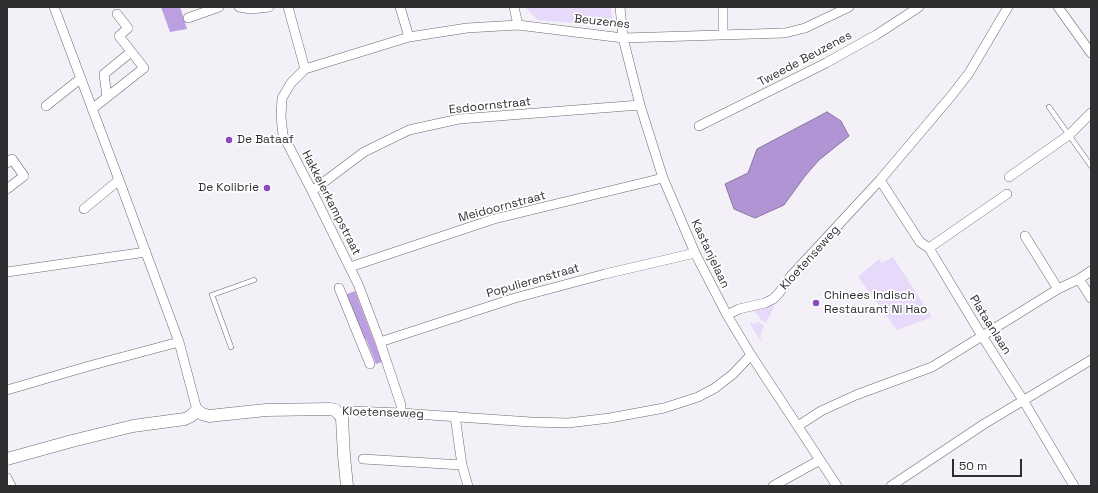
<!DOCTYPE html>
<html>
<head>
<meta charset="utf-8">
<style>
  body { margin:0 }
  #map { position:relative; width:1098px; height:493px; overflow:hidden; background:#f3f0f8; font-family:"Space Grotesk",sans-serif }
  canvas { display:block }
  .frame { position:absolute; inset:0; border:8px solid #2f2e31; pointer-events:none }
  .scale { position:absolute; left:952px; top:459px; width:70px; height:18px; box-sizing:border-box; border:2px solid #2f2e31; border-top:0; padding-left:5px; font-size:12px; line-height:14px; white-space:nowrap; color:#2f2e31; -webkit-text-stroke:3px #fff; paint-order:stroke }
</style>
</head>
<body>
<div id="map">
<canvas width="1098" height="493"></canvas>
<div class="frame"></div>
<div class="scale">50 m</div>
</div>
<script>
const context = document.querySelector('canvas').getContext('2d');
context.lineJoin = 'round';
function paint(path, color) {
  context.fillStyle = color;
  context.fill(path, 'evenodd');
}
function shape(rows) {
  const path = new Path2D();
  for (const r of rows) {
    path.moveTo(r[0], r[1]);
    for (let i = 2; i < r.length; i += 2) path.lineTo(r[i], r[i + 1]);
  }
  return path;
}
function stroke(path, color, width, dash) {
  context.strokeStyle = color;
  context.lineWidth = width;
  context.lineCap = dash ? 'butt' : 'round';
  context.setLineDash(dash || []);
  context.stroke(path);
}
function write(font, color, halo, rows, align = 'center') {
  context.font = font + ' "Space Grotesk",sans-serif';
  context.lineWidth = 3.5;
  context.setLineDash([]);
  context.textBaseline = 'middle';
  context.strokeStyle = halo;
  context.fillStyle = color;
  for (const [text, x, y, turn = 0] of rows) {
    context.save();
    context.translate(x, y);
    context.rotate((+turn || 0) * Math.PI / 180);
    context.textAlign = isNaN(turn) ? turn : align;
    if (halo) context.strokeText(text, 0, 0);
    context.fillText(text, 0, 0);
    context.restore();
  }
}
const green = shape([
  [525,7,611,7,613,26,538,20],
  [893,257,932,317,897,330,858,277,879,259,882,263],
  [772,304,774,307,766,323,760,320,759,316,755,313,754,310,765,308],
  [751,322,754,324,758,322,764,325,760,336,762,340,761,341,750,324]
]);
const forest = shape([
  [161,7,180,7,187,29,170,32],
  [355,291,382,362,376,364,366,339,362,340,345,295]
]);
const water = shape([
  [827,112,841,121,849,136,819,160,805,176,784,205,755,218,734,209,725,184,748,173,757,149,827,112]
]);
const service = shape([
  [1049,107,1091,166],
  [231,347,212,295,254,280]
]);
const minor = shape([
  [54,7,119,180,179,342,197,410],
  [239,7,251,9,269,7],
  [288,7,305,69,291,83,282,98,281,117,283,135,312,191,358,284,380,342,401,405,401,413],
  [400,7,409,37],
  [514,7,518,25],
  [620,7,623,38,640,105,663,178,695,253,727,315,751,355,837,486],
  [723,7,723,35],
  [1058,7,1091,53],
  [188,18,219,7],
  [305,69,409,37,467,28,518,25,623,38,785,33,805,28,849,7],
  [107,97,104,74,131,52],
  [46,106,80,79],
  [92,109,144,68,119,36,128,28,117,14],
  [699,126,826,63,876,35,919,7],
  [7,163,12,159,24,176,7,189],
  [1009,177,1069,135,1091,113],
  [880,180,920,242,929,248,982,336,1023,400,1074,486],
  [312,191,364,152,409,130,459,119,640,105],
  [84,209,119,180],
  [929,248,1007,194],
  [350,267,494,219,663,178],
  [1091,271,1079,279,1091,298],
  [7,272,146,252],
  [339,288,370,364],
  [1058,289,1079,279],
  [727,315,739,309,765,303,773,299,779,293,790,277,880,180,952,95,969,73,1008,7],
  [380,342,515,298,605,274,695,253],
  [7,390,89,366,179,342],
  [339,414,345,411,353,411,401,413,531,422,568,423,610,418,664,408,698,397,715,388,733,374,751,355],
  [455,416,462,465,468,486],
  [798,426,821,411,856,395,932,367,1058,289,1025,236],
  [363,459,462,465],
  [7,478,11,486],
  [773,486,820,460],
  [891,486,984,424,1091,360]
]);
const tertiary = shape([
  [7,459,72,441,133,426,185,419,191,416,197,410,202,414,209,416,266,410,330,409,335,410,339,414,342,418,344,456,347,486]
]);
const markers = [
  [229,140,4,"#874bc0"],
  [267,188,4,"#874bc0"],
  [816,303,4,"#874bc0"]
];
const streetNames = [
  ["Beuzenes",602,22,6],
  ["Tweede Beuzenes",805,59,-28],
  ["Esdoornstraat",490,106,-6],
  ["Hakkelerkampstraat",331,203,63],
  ["Meidoornstraat",502,207,-15],
  ["Kastanjelaan",710,254,65],
  ["Kloetenseweg",810,258,-48],
  ["Populierenstraat",533,281,-16],
  ["Plataanlaan",990,325,58],
  ["Kloetenseweg",383,413,2]
];
const poiNames = [
  ["De Bataaf",237,140],
  ["De Kolibrie",259,188,"right"],
  ["Chinees Indisch",824,296],
  ["Restaurant Ni Hao",824,310]
];
paint(green, '#e7d9f9');
paint(forest, '#bc9fe0');
paint(water, '#b194d4');
stroke(water, '#8a75a3', 1);
stroke(service, '#6c6970', 5.5);
stroke(minor, '#6c6970', 10);
stroke(tertiary, '#6c6970', 13);
stroke(service, '#fff', 4.5);
stroke(minor, '#fff', 9);
stroke(tertiary, '#fff', 12);
for (const [x, y, r, color] of markers) {
  const dot = new Path2D();
  dot.arc(x, y, r, 0, 2 * Math.PI);
  context.fillStyle = color;
  context.fill(dot);
  stroke(dot, '#fff', 1.5);
}
write('12px', '#2f2e31', '#fff', streetNames);
write('12px', '#2f2e31', '#fff', poiNames, 'left');
</script>
</body>
</html>
